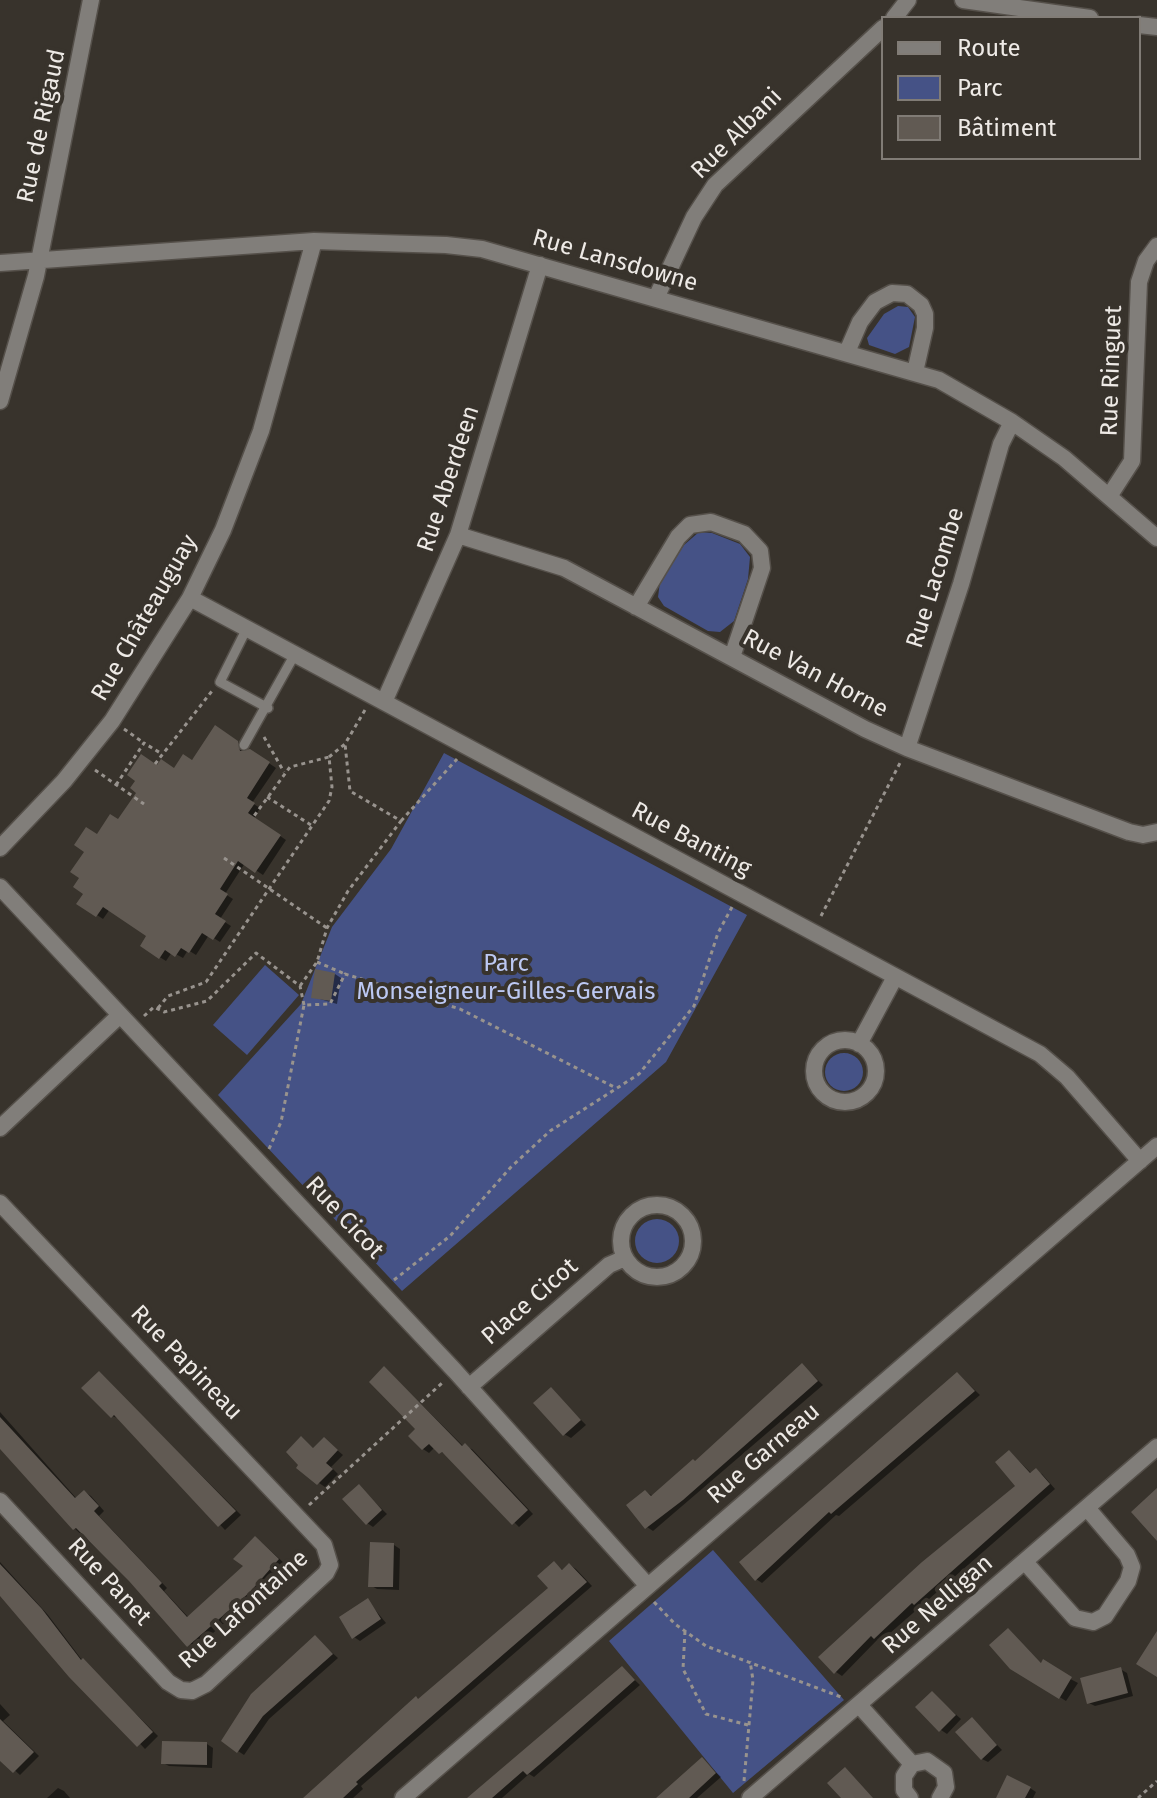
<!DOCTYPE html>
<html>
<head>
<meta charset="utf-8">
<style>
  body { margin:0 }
  #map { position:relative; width:1157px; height:1798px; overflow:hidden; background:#38332c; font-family:"Fira Sans",sans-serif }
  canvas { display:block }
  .legend { position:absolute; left:881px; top:16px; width:260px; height:144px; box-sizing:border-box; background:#38332c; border:2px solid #817c76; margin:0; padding:10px 14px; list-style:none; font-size:24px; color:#eeeae6 }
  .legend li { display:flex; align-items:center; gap:16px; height:40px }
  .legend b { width:40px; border:2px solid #817c76 }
</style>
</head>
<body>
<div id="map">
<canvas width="1157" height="1798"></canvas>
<ul class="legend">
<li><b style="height:10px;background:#817e7a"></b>Route</li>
<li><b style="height:22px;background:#455286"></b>Parc</li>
<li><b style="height:22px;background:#615a53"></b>Bâtiment</li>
</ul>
</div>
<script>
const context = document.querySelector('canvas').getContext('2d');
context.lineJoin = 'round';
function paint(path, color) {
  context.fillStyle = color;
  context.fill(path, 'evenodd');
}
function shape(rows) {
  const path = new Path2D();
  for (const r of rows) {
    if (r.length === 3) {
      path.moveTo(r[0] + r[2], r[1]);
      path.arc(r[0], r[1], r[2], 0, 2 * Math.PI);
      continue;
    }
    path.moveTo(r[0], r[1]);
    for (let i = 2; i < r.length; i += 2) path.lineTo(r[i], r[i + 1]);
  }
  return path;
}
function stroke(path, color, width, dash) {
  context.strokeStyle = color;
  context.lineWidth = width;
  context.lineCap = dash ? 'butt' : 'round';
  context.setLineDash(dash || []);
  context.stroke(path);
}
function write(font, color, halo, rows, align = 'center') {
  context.font = font + ' "Fira Sans",sans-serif';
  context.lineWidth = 8;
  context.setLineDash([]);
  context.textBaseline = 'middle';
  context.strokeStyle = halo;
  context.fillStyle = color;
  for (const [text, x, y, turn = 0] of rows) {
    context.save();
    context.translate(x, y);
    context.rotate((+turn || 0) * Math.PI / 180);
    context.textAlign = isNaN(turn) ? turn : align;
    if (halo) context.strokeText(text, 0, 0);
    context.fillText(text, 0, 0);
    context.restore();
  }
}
const green = shape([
  [898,306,908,307,915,317,909,347,895,354,869,345,867,338,884,314],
  [699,532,712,533,740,544,750,557,748,579,734,621,720,632,708,631,664,606,658,597,660,582,684,545],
  [444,753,747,915,666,1062,402,1291,218,1095,301,1004,332,927,391,849],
  [265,965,299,995,247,1055,213,1025],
  [844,1072,19],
  [657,1241,22],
  [713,1550,844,1700,733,1793,609,1641]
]);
const shadow = shape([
  [222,731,244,746,245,752,257,755,276,768,252,803,260,808,254,818,286,840,263,875,245,863,225,894,233,899,220,919,231,926,220,942,209,935,196,955,188,950,183,958,172,952,166,961,142,946,149,936,110,909,103,919,97,915,86,893,98,836,119,821,158,767,175,770,191,761],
  [335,974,341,978,337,1004,313,997],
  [802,1365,823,1385,653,1531,647,1527,646,1492,653,1496,696,1463],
  [385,1368,464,1447,472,1449,533,1514,519,1527,447,1456,435,1447,429,1453,423,1449,418,1429],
  [99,1373,241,1515,225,1530,120,1419,112,1416],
  [958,1374,980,1395,839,1516,836,1515,762,1583,756,1579],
  [551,1389,586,1425,571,1438,564,1434],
  [0,1412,77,1499,85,1492,91,1496,104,1511,99,1516,167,1588,164,1591,189,1618,246,1566,261,1542,284,1563,256,1595,195,1649,131,1580,74,1528,0,1445],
  [302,1439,314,1449,324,1439,343,1455,331,1467,338,1474,325,1487,319,1483],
  [1010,1452,1032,1474,1036,1471,1042,1474,1055,1489,881,1641,878,1639,842,1676,836,1672,820,1657,1018,1487],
  [359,1487,387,1514,373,1527,367,1523],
  [394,1545,400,1549,399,1590,377,1589,370,1585],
  [0,1562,48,1615,82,1660,158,1736,145,1749,0,1595],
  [554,1563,564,1571,570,1565,576,1569,592,1586,361,1786,363,1789,353,1798,306,1798,551,1588],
  [368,1601,386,1623,360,1641,354,1637],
  [1009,1630,1042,1664,1078,1683,1066,1701,1012,1667],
  [315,1637,338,1658,269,1719,244,1755,238,1751],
  [622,1668,640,1685,534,1777,529,1774,502,1798,484,1798],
  [1120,1669,1127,1673,1133,1696,1095,1706,1089,1703],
  [932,1693,961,1719,947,1734,941,1730],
  [0,1704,10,1715,3,1721,39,1756,20,1775,0,1757],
  [972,1719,1002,1750,988,1762,982,1759],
  [207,1744,213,1748,212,1768,169,1766,163,1763],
  [702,1759,721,1777,697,1798,657,1798],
  [58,1788,64,1791,70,1798,47,1798],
  [1030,1788,1036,1792,1033,1798,998,1798]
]);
const building = shape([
  [215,725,238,741,240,751,250,749,270,762,247,798,255,803,248,813,281,835,255,873,238,861,220,889,228,894,215,914,226,921,213,940,202,933,189,953,181,948,175,957,165,950,159,959,140,946,146,936,103,907,96,917,76,904,83,894,73,887,79,878,70,872,84,852,74,845,86,827,97,834,110,814,118,819,136,793,130,788,135,781,127,775,141,754,157,765,161,759,174,768,183,754,192,760],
  [315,969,335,973,331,1001,311,998],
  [802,1363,818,1381,683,1500,645,1529,626,1505,645,1490,651,1496,693,1459,695,1461],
  [384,1366,462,1446,465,1443,528,1510,512,1525,442,1452,439,1454,429,1444,422,1450,408,1436,415,1429,369,1382],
  [99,1371,236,1511,218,1527,114,1415,111,1418,81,1388],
  [957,1372,975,1391,831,1514,829,1512,755,1581,739,1562],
  [551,1387,581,1420,563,1436,533,1403],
  [0,1417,75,1498,84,1490,99,1506,94,1511,162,1583,159,1586,187,1617,243,1566,233,1559,255,1536,279,1559,250,1592,187,1647,129,1581,76,1528,73,1530,0,1449],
  [301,1436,313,1448,324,1437,338,1450,326,1463,333,1469,317,1485,296,1468,298,1465,286,1452],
  [1009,1450,1030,1473,1036,1468,1050,1484,914,1605,912,1603,874,1639,871,1636,834,1674,818,1657,922,1562,1015,1486,995,1462],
  [359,1484,382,1510,366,1525,342,1499],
  [1157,1488,1157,1541,1131,1512],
  [370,1542,394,1543,393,1587,368,1587],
  [554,1561,562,1570,569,1563,587,1582,356,1782,358,1784,343,1798,303,1798,416,1696,418,1699,548,1588,537,1576],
  [0,1564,42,1609,81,1660,83,1658,153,1732,137,1747,69,1677,0,1596],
  [368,1598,381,1619,352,1639,339,1617],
  [1008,1628,1041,1663,1043,1659,1072,1677,1059,1699,1010,1669,989,1645],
  [1157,1631,1157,1677,1136,1664],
  [315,1635,333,1654,263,1716,237,1753,221,1741,251,1694],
  [622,1666,635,1680,539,1765,527,1775,523,1771,492,1798,467,1798],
  [1121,1667,1128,1693,1087,1704,1080,1678],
  [932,1691,956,1715,939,1732,915,1707],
  [972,1717,997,1745,981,1760,955,1732],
  [0,1719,34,1752,13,1773,0,1761],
  [162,1741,207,1742,207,1765,161,1764],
  [702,1757,716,1773,689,1798,656,1798],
  [845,1767,873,1798,841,1798,827,1783],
  [1007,1775,1031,1787,1025,1798,996,1798]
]);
const path = shape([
  [124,729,144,743],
  [264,737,284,772],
  [329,757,345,744,365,710],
  [155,764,212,691],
  [95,770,144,804],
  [116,785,144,743,162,754],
  [267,797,311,825],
  [401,821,457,759],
  [224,858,327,928],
  [821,916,900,763],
  [317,962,345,974],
  [300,986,317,962,327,928,348,891,401,821,350,791,345,744],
  [158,1008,168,996,206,982,269,889,329,801,332,787,329,757,290,767,254,816],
  [144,1016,154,1007,164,1012,207,1001,256,953,300,986,304,1005],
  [269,1149,281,1122,304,1005,330,1004,345,974,460,1009,616,1088],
  [394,1280,450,1236,511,1167,550,1131,639,1074,694,1006,718,933,732,907],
  [309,1505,442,1383],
  [654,1602,675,1624,706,1646,841,1697],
  [685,1631,683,1669,706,1714,748,1725],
  [744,1781,753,1680,750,1661],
  [1138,1798,1157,1781]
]);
const service = shape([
  [247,628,220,682,268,708],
  [244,745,295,654]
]);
const minor = shape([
  [963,0,1090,18],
  [894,18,908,0],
  [1139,25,1157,27],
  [0,263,314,241,446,245,482,249,939,380,1012,422,1064,458,1157,538],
  [656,298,694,217,715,185,883,28],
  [847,352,860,322,875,302,892,293,907,294,921,305,925,314,925,328,915,372],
  [0,401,36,276,91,0],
  [1110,495,1132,461,1139,282,1146,261,1157,246],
  [458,535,564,568,865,729,907,748,1129,832,1143,835,1157,832],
  [190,598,1040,1054,1067,1077,1140,1161],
  [636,607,678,537,690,525,711,522,744,534,760,551,762,568,732,657],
  [384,702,458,535,540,265],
  [907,748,961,584,1001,444,1012,422],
  [0,848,64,781,112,721,190,598,223,530,261,431,314,241],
  [0,887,455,1371,648,1586],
  [845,1071,31],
  [859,1044,895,977],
  [0,1128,120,1015],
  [0,1203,324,1545,330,1565,326,1573,206,1684,192,1691,181,1690,168,1682,0,1501],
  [657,1241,36],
  [469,1387,609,1265,625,1258],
  [1025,1562,1075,1618,1093,1622,1105,1616,1128,1581,1132,1567,1127,1555,1087,1508],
  [859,1705,912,1764],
  [403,1798,1157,1146],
  [750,1798,1157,1447],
  [910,1798,904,1790,904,1776,912,1764,927,1761,944,1773,946,1787,940,1798]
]);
const streetNames = [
  ["Rue de Rigaud",42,126,-78],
  ["Rue Albani",737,134,-45],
  ["Rue Lansdowne",615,261,16],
  ["Rue Ringuet",1112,371,-88],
  ["Rue Aberdeen",449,479,-72],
  ["Rue Lacombe",936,578,-73],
  ["Rue Châteauguay",145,618,-60],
  ["Rue Van Horne",815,674,28],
  ["Rue Banting",691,840,28],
  ["Rue Cicot",344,1218,47],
  ["Place Cicot",530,1302,-41],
  ["Rue Papineau",186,1363,46],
  ["Rue Garneau",764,1454,-41],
  ["Rue Panet",109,1582,47],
  ["Rue Nelligan",938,1605,-41],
  ["Rue Lafontaine",244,1610,-42]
];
const parkNames = [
  ["Parc",506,964],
  ["Monseigneur-Gilles-Gervais",506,992]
];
paint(green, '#455286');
paint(shadow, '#0007');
paint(building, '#615a53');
stroke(service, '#55504a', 12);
stroke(minor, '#55504a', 19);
stroke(path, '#98938e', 3, [4, 4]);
stroke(service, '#817e7a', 9);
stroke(minor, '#817e7a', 16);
write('24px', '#eeeae6', '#38332c', streetNames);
write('24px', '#bcc8f3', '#38332c', parkNames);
</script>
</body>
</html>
